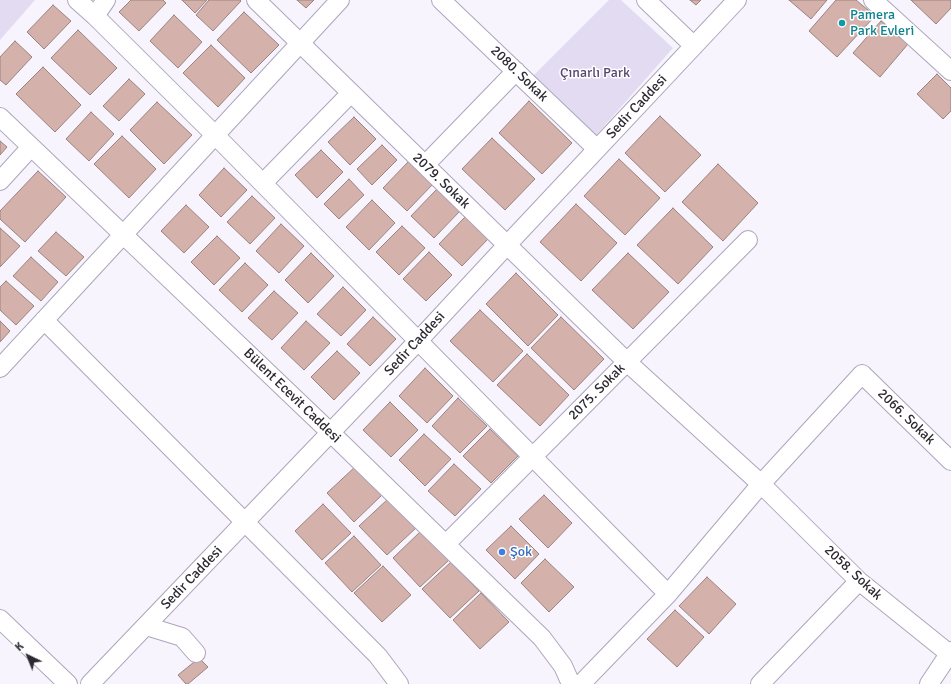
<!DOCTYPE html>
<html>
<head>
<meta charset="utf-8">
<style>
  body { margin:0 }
  #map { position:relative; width:951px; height:684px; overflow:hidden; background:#f7f4fd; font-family:Signika,sans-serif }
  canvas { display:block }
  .north { position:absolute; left:8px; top:636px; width:40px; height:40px; -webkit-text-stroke:3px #fff; paint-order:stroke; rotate:317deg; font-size:11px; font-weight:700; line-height:16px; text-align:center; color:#2c2932 }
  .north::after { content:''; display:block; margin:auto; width:14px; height:18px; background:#2c2932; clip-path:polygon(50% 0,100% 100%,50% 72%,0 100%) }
</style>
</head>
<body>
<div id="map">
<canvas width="951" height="684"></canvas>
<div class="north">K</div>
</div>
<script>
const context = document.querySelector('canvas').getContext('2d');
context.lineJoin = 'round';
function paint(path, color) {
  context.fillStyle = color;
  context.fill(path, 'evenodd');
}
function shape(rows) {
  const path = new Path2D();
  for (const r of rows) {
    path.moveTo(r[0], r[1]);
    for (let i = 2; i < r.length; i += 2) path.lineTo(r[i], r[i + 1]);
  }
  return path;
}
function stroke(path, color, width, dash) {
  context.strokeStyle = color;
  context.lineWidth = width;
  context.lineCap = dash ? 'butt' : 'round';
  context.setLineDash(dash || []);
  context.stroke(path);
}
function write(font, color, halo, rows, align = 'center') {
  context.font = font + ' Signika,sans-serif';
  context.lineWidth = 3;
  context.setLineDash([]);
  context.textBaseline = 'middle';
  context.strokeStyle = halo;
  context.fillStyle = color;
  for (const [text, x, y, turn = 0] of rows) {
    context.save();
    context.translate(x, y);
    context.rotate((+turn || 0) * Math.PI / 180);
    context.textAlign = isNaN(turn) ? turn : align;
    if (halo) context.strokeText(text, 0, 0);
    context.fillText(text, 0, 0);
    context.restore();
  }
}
const green = shape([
  [0,0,35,0,0,40],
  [609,0,621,0,673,48,591,141,529,80]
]);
const building = shape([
  [131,0,163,0,166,3,139,31,119,12,131,0],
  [182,0,207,0,195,13,182,0],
  [209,0,240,0,241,1,213,31,196,15,209,0],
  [297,0,314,0,306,8,297,0],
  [690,0,701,0,696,5,690,0],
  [789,0,827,0,811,19,789,0],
  [836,0,856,0,875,16,837,57,809,31,836,0],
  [911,0,951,0,951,8,936,24,911,0],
  [53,5,71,21,44,49,27,32,53,5],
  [244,12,279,45,251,73,217,40,244,12],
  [174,15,202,42,178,68,150,41,174,15],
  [881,21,908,44,880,77,853,53,881,21],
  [78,30,117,68,90,95,51,58,78,30],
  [15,41,32,57,6,85,0,80,0,57,15,41],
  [211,45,245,78,218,107,183,73,211,45],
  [43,67,81,105,55,132,16,94,43,67],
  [937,74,951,88,951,111,943,119,917,94,937,74],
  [129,79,145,94,119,121,103,106,129,79],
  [529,101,572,143,542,174,499,133,529,101],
  [157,102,192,135,164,164,130,130,157,102],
  [91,112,114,134,89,161,66,139,91,112],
  [660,116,701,155,665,192,625,153,660,116],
  [354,117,376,139,350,165,328,142,354,117],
  [122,136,156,169,129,198,94,164,122,136],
  [492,138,535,179,505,210,462,169,492,138],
  [0,141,7,147,0,155,0,141],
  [382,145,397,160,372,185,357,169,382,145],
  [321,150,343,172,317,198,295,175,321,150],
  [619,159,660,198,625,235,584,196,619,159],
  [409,161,433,184,407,211,383,188,409,161],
  [718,164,758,203,723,241,682,202,718,164],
  [224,168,247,190,221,217,199,195,224,168],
  [38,171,66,197,25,242,0,219,0,211,38,171],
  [349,179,364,195,339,219,324,204,349,179],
  [437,189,460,211,434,238,411,216,437,189],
  [252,196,275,218,250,244,227,222,252,196],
  [372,200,395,223,369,250,346,227,372,200],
  [576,204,617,243,581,281,540,242,576,204],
  [186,205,209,227,184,253,161,231,186,205],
  [673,208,713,247,678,284,637,245,673,208],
  [465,217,488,239,462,266,439,244,465,217],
  [281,224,304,246,279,273,256,251,281,224],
  [402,226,425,248,399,275,376,252,402,226],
  [0,228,20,246,0,267,0,228],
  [56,232,84,257,66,276,38,251,56,232],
  [217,236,240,258,214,285,191,262,217,236],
  [429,252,452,275,426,301,403,279,429,252],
  [311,253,334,276,308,303,285,280,311,253],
  [628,253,669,292,633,329,592,290,628,253],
  [31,257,58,282,41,301,13,276,31,257],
  [245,263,268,285,242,312,219,290,245,263],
  [516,273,558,315,528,346,486,304,516,273],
  [6,281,34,306,16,325,0,310,0,287,6,281],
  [343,287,366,310,341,336,317,314,343,287],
  [274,291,298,313,272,340,248,318,274,291],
  [480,310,523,351,493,382,450,341,480,310],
  [373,317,396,339,370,366,347,344,373,317],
  [561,317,604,359,574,390,531,348,561,317],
  [0,321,10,331,0,342,0,321],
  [306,321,330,343,304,370,281,348,306,321],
  [337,351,360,373,334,400,311,377,337,351],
  [527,354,569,395,540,426,497,385,527,354],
  [425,368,453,396,427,423,399,396,425,368],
  [458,398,487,426,460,453,432,426,458,398],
  [390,402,418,430,391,457,363,430,390,402],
  [490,429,518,456,491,483,463,456,490,429],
  [424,434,451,459,425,486,399,460,424,434],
  [454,464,481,489,455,516,428,491,454,464],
  [356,466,383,494,354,522,327,493,356,466],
  [544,495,572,523,548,548,519,519,544,495],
  [388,499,416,528,387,555,359,526,388,499],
  [323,504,351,533,322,560,295,531,323,504],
  [511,526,539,554,515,579,486,550,511,526],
  [421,531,449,560,420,587,393,558,421,531],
  [354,536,381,565,352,592,325,563,354,536],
  [545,559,574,587,549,612,521,583,545,559],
  [451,562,479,591,450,618,422,589,451,562],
  [383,566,411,595,382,622,354,593,383,566],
  [707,577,736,604,709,634,679,606,707,577],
  [481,593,509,622,480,649,453,620,481,593],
  [675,610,704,637,677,667,647,639,675,610],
  [199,658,208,667,188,684,186,684,178,675,199,658]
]);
const minor = shape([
  [77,0,95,16,215,135,668,594],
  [256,0,627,362,761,484,859,581,951,655],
  [441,0,597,149],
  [646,0,694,46],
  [873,0,951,71],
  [95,16,106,0],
  [0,117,331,433,542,638,563,666,571,684],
  [425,165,516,71],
  [0,181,31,147],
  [263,183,351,93],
  [44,320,378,656,399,684],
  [0,368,340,0],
  [446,544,748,240],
  [0,619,68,684],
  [146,626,182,637,196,653],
  [90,684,418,341,507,245,737,0],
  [581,684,668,594,761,484,862,374,951,461],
  [760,684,859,581],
  [929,684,951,651]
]);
const markers = [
  [842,23,4,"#0f9aa8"],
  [502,552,4,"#3f7fe0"]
];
const cultureNames = [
  ["Pamera",850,15],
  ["Park Evleri",850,31]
];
const parkNames = [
  ["Çınarlı Park",595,73]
];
const streetNames = [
  ["2080. Sokak",519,74,44],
  ["Sedir Caddesi",637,107,-47],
  ["2079. Sokak",441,181,44],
  ["Sedir Caddesi",415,344,-47],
  ["2075. Sokak",597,392,-45],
  ["Bülent Ecevit Caddesi",292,396,44],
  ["2066. Sokak",906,417,44],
  ["2058. Sokak",853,573,43],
  ["Sedir Caddesi",192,578,-46]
];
const shopNames = [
  ["Şok",510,552]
];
paint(green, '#e3dbf2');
paint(building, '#d4b1ab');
stroke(building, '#9b827e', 1);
stroke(minor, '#ada5bb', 20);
stroke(minor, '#fff', 18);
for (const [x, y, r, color] of markers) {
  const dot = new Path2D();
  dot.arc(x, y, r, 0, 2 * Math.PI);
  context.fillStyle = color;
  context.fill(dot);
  stroke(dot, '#fff', 1.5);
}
write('14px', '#0d838f', '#fff', cultureNames, 'left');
write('14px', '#564671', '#fff', parkNames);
write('14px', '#2c2932', '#fff', streetNames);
write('14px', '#366cbe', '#fff', shopNames, 'left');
</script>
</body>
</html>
